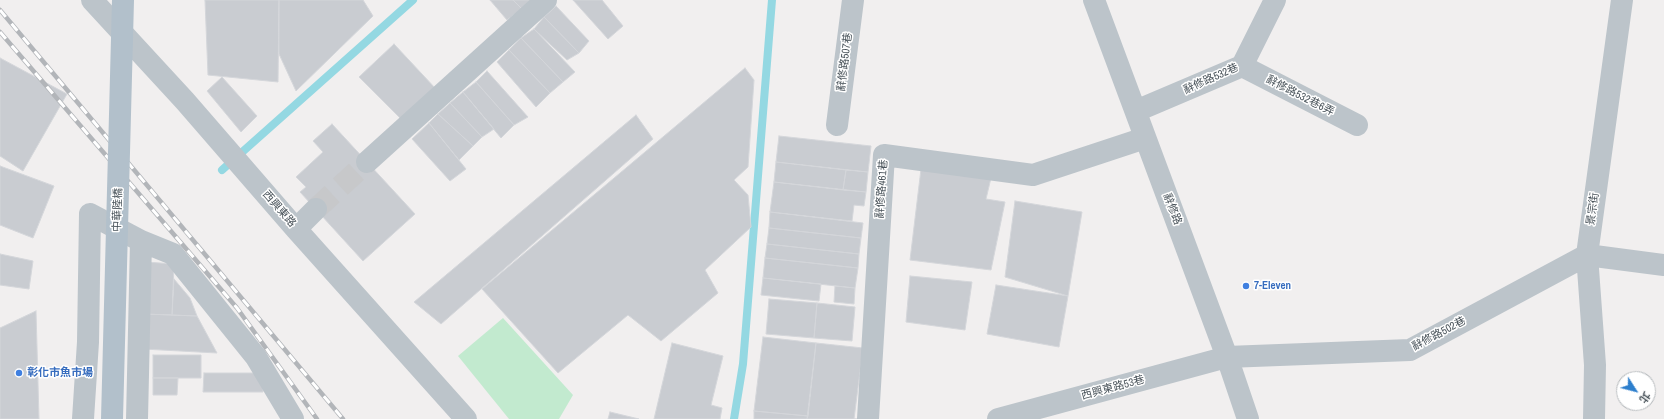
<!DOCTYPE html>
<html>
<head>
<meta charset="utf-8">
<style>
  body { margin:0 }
  #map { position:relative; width:1664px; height:419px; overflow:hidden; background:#f1efef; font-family:"Archivo Narrow","Noto Sans TC",sans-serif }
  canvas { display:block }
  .north { position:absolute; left:1616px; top:371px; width:40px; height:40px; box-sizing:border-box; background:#fff; border:1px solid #b6babd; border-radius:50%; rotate:126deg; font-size:11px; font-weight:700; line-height:16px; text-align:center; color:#49535a }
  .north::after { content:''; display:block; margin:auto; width:14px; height:18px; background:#2d7fcd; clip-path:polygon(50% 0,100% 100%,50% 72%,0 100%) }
</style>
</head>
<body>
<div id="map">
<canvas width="1664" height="419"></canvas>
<div class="north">北</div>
</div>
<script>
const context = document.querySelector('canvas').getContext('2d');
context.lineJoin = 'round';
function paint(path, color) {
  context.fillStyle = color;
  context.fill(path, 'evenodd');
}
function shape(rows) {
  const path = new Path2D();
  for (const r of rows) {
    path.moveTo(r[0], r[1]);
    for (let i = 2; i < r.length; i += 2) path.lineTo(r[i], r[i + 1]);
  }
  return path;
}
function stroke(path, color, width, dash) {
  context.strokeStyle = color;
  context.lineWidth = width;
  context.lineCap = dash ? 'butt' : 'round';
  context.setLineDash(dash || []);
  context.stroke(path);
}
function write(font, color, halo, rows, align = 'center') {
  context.font = font + ' "Archivo Narrow","Noto Sans TC",sans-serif';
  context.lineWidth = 3;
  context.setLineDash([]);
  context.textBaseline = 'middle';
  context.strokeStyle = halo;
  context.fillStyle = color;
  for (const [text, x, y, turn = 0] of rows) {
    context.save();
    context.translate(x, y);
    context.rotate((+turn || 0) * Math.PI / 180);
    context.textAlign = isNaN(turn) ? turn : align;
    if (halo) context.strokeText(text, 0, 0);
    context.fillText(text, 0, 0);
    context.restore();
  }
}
const green = shape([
  [503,318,573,395,559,419,509,419,458,356]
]);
const stream = shape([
  [222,170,413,0],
  [734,419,743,364,772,0]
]);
const building = shape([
  [205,0,279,0,278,82,208,75,205,0],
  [279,0,363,0,373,16,296,91,279,54,279,0],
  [490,0,513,0,522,9,507,20,490,0],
  [513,0,530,0,522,9,513,0],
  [573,0,602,0,623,26,608,39,573,0],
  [556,6,589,41,579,53,544,17,556,6],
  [544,17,579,53,567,60,534,29,544,17],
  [534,29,575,72,563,82,521,38,534,29],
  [521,38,563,82,550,93,509,50,521,38],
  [394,44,436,89,401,119,359,77,394,44],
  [509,50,550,93,536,107,497,62,509,50],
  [0,58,67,94,23,171,0,156,0,58],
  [745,68,754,80,748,167,734,180,748,195,751,227,705,270,718,293,661,341,628,315,558,373,482,289,745,68],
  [487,71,528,117,514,125,476,82,487,71],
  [222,77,257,116,241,132,207,91,222,77],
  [476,82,514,125,501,138,463,92,476,82],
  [463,92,494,129,482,137,450,103,463,92],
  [450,103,482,137,473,146,438,114,450,103],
  [438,114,473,146,459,160,429,123,438,114],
  [636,115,653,139,441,324,414,302,636,115],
  [429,123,466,169,450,181,412,139,429,123],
  [332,124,415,214,363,261,300,192,306,187,296,177,323,152,313,141,332,124],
  [779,136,871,146,868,172,776,162,779,136],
  [776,162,846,170,843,190,774,182,776,162],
  [0,166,54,186,33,238,0,225,0,166],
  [921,169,991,178,986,199,1005,202,991,270,910,260,921,169],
  [846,170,868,172,866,192,843,190,846,170],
  [774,182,866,192,864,206,854,205,852,221,770,212,774,182],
  [1015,201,1082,212,1068,296,1005,277,1015,201],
  [770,212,863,223,861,238,769,228,770,212],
  [769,228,861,238,859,254,767,244,769,228],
  [767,244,859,254,858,268,765,258,767,244],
  [0,254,33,261,29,289,0,285,0,254],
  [765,258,858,268,855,288,763,278,765,258],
  [146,262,174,264,172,315,144,314,146,262],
  [910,276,972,282,965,330,906,322,910,276],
  [763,278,821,284,819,301,761,295,763,278],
  [174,279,190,298,197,316,172,315,174,279],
  [996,285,1068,296,1059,347,987,334,996,285],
  [835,286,855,288,854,304,834,302,835,286],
  [769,299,817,303,814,338,766,334,769,299],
  [817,303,855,307,852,341,814,338,817,303],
  [36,311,39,419,0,419,0,328,36,311],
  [144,314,197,316,217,353,143,349,144,314],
  [763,337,816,343,808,416,754,411,763,337],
  [672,343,723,356,711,405,722,408,720,419,654,419,672,343],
  [816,343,863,348,854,419,857,419,807,419,816,343],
  [153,355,201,355,201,378,153,378,153,355],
  [204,373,263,373,263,392,203,392,204,373],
  [153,378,178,378,177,395,153,395,153,378],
  [754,411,808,416,807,419,754,419,754,411],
  [610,412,639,419,608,419,610,412]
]);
const minorTunnel = shape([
  [316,209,367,162]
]);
const minor = shape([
  [92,0,185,101,296,229,466,419],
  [1094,0,1227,357,1248,419],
  [1242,66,1357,125],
  [1136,111,1242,66,1275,0],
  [837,125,853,0],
  [367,162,546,0],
  [296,229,316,209],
  [141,241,173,254,256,357,293,419],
  [83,419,88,342,90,214,141,241,137,419],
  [868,419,884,155,1033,175,1145,138],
  [998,419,1227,357,1410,350,1587,255,1664,265],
  [1594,419,1595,365,1587,255,1622,0]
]);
const rail = shape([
  [0,10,343,419],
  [0,32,237,308,317,419]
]);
const majorBridge = shape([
  [112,419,123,0]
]);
const markers = [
  [1246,286,4,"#3f7fe0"],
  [19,373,4,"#3f7fe0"]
];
const streetNames = [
  ["辭修路507巷",845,62,-83],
  ["辭修路532巷",1211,79,-24],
  ["辭修路532巷6弄",1300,96,27],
  ["辭修路461巷",882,189,-86],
  ["西興東路",279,209,49],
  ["辭修路",1172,209,69],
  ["景宗街",1593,209,-82],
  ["中華陸橋",118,210,-88],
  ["辭修路502巷",1439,334,-28],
  ["西興東路53巷",1113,388,-15]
];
const shopNames = [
  ["7-Eleven",1254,286],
  ["彰化市魚市場",27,373]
];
paint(green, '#c2eacf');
stroke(stream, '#94d8e2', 8);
paint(building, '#c9ccd1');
stroke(building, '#d4d6da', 1);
stroke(minorTunnel, '#c7c8ca', 22, [22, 11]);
stroke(minor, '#bcc4ca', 22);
stroke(rail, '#b2b5b9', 4.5);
stroke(rail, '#fff', 3, [9]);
stroke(majorBridge, '#b2c0cb', 22);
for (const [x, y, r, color] of markers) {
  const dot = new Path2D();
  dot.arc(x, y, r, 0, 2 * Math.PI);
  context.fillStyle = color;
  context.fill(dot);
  stroke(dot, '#fff', 1.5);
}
write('11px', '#49535a', '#fff', streetNames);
write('bold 11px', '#366cbe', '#fff', shopNames, 'left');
</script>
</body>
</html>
